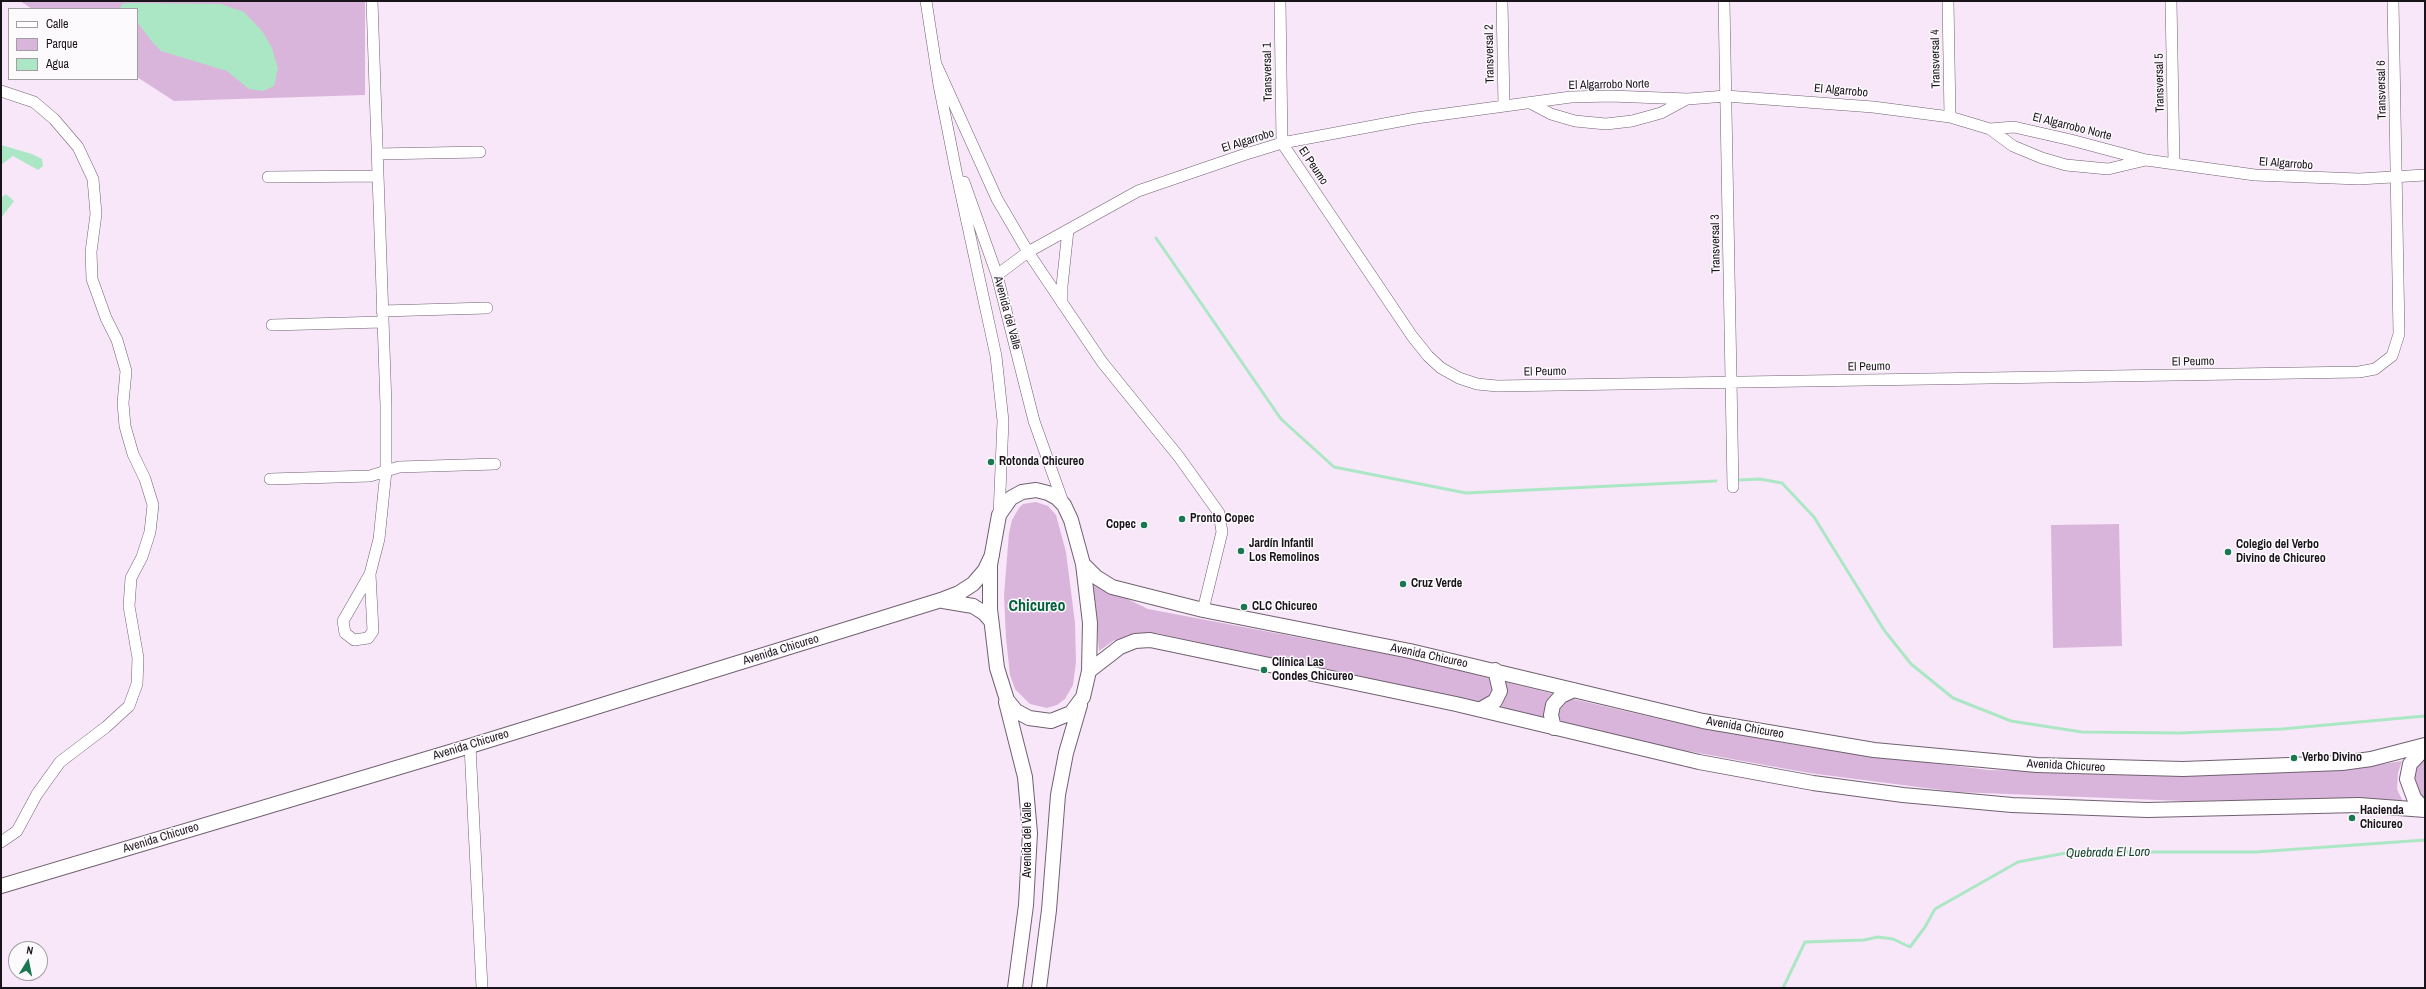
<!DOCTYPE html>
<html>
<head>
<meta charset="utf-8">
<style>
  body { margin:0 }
  #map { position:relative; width:2426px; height:989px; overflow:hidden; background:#f8e7f9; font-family:"Archivo Narrow",sans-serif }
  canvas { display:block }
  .frame { position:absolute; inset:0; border:2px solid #19141a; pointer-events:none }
  .legend { position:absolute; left:8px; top:8px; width:130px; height:72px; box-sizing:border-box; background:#fdfafd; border:1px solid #a29ea2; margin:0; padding:5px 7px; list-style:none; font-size:12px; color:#19141a }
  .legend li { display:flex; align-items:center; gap:8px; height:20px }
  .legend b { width:20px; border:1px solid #a29ea2 }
  .north { position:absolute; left:8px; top:941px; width:40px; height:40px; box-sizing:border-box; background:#fdfafd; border:1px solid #a29ea2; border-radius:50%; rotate:10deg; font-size:11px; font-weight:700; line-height:16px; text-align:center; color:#19141a }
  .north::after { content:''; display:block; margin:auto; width:14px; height:18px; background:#19784f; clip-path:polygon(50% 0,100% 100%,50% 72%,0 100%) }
</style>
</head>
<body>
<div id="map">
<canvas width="2426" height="989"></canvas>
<div class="frame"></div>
<ul class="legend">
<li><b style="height:5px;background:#fff"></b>Calle</li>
<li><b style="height:11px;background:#dab5db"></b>Parque</li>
<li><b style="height:11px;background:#ace7c5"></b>Agua</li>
</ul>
<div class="north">N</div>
</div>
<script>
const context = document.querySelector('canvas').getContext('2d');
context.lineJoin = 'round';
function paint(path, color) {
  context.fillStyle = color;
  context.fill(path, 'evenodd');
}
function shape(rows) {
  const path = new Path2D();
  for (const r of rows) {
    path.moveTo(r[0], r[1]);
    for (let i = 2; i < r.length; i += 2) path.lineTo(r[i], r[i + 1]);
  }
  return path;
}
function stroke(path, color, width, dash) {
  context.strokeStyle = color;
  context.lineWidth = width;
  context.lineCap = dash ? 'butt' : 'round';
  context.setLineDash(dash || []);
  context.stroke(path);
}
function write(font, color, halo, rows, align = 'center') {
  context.font = font + ' "Archivo Narrow",sans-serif';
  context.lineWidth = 3;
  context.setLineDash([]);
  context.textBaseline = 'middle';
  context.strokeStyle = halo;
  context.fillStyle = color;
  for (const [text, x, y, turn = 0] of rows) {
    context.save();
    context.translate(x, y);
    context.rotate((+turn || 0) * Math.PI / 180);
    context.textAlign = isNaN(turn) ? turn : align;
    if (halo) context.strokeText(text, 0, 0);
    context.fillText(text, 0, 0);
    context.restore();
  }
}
const green = shape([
  [20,1,365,1,365,95,174,101,137,77,137,9,32,9],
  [1036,502,1048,506,1056,515,1066,552,1075,623,1076,662,1073,685,1065,699,1057,705,1047,708,1030,704,1015,689,1010,675,1006,638,1004,595,1009,533,1012,520,1019,508,1023,504],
  [2119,524,2122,646,2053,648,2051,525],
  [1093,582,1148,609,1418,660,1493,679,1495,688,1491,697,1484,703,1156,633,1129,635,1113,641,1099,651],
  [1505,682,1554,694,1547,719,1496,706,1503,700,1507,693],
  [1569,698,1681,724,1807,747,1988,770,2198,775,2352,769,2402,761,2398,773,2397,789,2403,802,2384,799,2184,801,1957,792,1809,773,1649,744,1562,722,1556,714,1558,705],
  [2425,756,2425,801,2415,794,2413,768]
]);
const water = shape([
  [129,3,221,4,244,12,262,31,272,48,278,69,274,86,263,91,249,89,227,71,161,51,153,43,137,22,137,9,120,9,122,4],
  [1,145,32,154,42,159,43,166,38,170,13,156,1,165],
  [6,194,14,201,1,218,1,198]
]);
const stream = shape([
  [1156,238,1281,419,1334,467,1466,493,1716,481],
  [1740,480,1760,479,1782,483,1814,517,1884,630,1911,664,1953,698,2011,721,2082,732,2179,733,2282,729,2425,716],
  [1783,988,1805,942,1864,940,1878,937,1893,939,1910,947,1925,927,1935,909,2018,862,2071,852,2256,852,2425,840]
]);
const minor = shape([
  [926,1,939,85,956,171,996,356,1003,421,999,515],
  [1280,1,1282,143,1412,336,1428,356,1441,368,1459,378,1477,384,1497,386,2359,372,2375,369,2392,356,2399,334,2393,1],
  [1502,1,1504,106],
  [1724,1,1733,487],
  [1948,1,1950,117],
  [2171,1,2174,164],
  [935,62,997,199,1028,252,1102,362,1179,457,1219,513,1222,532,1203,610],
  [1,91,34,102,54,119,78,147,93,179,96,214,91,252,92,279,106,318,117,340,126,371,123,403,125,426,133,454,145,479,153,505,150,532,142,557,131,578,129,606,138,658,137,684,129,706,106,727,60,762,37,794,17,831,1,842],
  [1532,104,1551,114,1575,121,1606,124,1632,121,1661,113,1687,99],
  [1990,129,2014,127,2071,140,2146,160,2255,175,2359,179,2425,175],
  [377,154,480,152],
  [268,177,378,176],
  [964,182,997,275,1034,421,1064,505],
  [997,275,1028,252,1138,191,1243,155,1282,143,1416,118,1571,97,1610,96,1688,99,1726,96,1873,107,1950,117,1990,129,2013,146,2042,158,2066,165,2108,169,2146,160],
  [1062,303,1062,286,1068,230],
  [382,311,487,308],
  [272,325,383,322],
  [270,479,370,476,399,467,495,464],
  [370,574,373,631,368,638,354,640,345,633,343,621,370,574,379,539,386,471,386,406,372,1],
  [470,746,482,988]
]);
const major = shape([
  [1036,490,1048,493,1057,498,1064,505,1071,520,1083,564,1090,623,1089,671,1083,697,1071,713,1051,721,1029,718,1016,711,1007,700,997,668,990,609,990,565,999,515,1011,498,1022,492,1036,490],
  [1083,564,1096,577,1112,587,1203,610,1410,651,1703,721,1874,750,2037,765,2183,769,2342,763,2371,759,2425,745],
  [943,601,973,606,984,613,991,621],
  [1089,671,1120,647,1135,641,1150,640,1456,704,1699,762,1813,783,1903,795,2012,805,2147,810,2359,805,2425,810],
  [1006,702,1025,777,1030,833,1026,905,1015,988],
  [1481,709,1495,701,1500,691,1495,670],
  [1554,728,1551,715,1553,705,1561,696,1574,690],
  [2425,748,2410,764,2407,779,2414,798,2425,810],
  [1,886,470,746,941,600,959,593,973,584,985,570,992,555],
  [1039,988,1049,910,1058,795,1066,753,1080,705]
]);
const markers = [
  [991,462,4,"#19784f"],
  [1182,519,4,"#19784f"],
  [1144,525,4,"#19784f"],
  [1241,551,4,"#19784f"],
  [2228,552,4,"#19784f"],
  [1403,584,4,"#19784f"],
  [1244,607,4,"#19784f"],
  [1264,670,4,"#19784f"],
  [2294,758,4,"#19784f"],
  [2352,818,4,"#19784f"]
];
const streetNames = [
  ["Transversal 2",1490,54,-91],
  ["Transversal 4",1936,59,-91],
  ["Transversal 1",1268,72,-91],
  ["Transversal 5",2160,83,-91],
  ["El Algarrobo Norte",1609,85,-1],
  ["Transversal 6",2382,90,-91],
  ["El Algarrobo",1841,91,5],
  ["El Algarrobo Norte",2072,127,14],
  ["El Algarrobo",1248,141,-17],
  ["El Algarrobo",2286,164,4],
  ["El Peumo",1313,166,56],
  ["Transversal 3",1716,244,-91],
  ["Avenida del Valle",1007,313,75],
  ["El Peumo",2193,362,-1],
  ["El Peumo",1869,367,-1],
  ["El Peumo",1545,372,-1],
  ["Avenida Chicureo",781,650,-17],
  ["Avenida Chicureo",1429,656,12],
  ["Avenida Chicureo",1745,728,10],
  ["Avenida Chicureo",471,745,-17],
  ["Avenida Chicureo",2066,766,3],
  ["Avenida Chicureo",161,838,-17],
  ["Avenida del Valle",1028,840,-90]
];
const poiNames = [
  ["Rotonda Chicureo",999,462],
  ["Pronto Copec",1190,519],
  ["Copec",1136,525,"right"],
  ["Jardín Infantil",1249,544],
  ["Los Remolinos",1249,558],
  ["Colegio del Verbo",2236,545],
  ["Divino de Chicureo",2236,559],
  ["Cruz Verde",1411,584],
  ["CLC Chicureo",1252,607],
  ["Clínica Las",1272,663],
  ["Condes Chicureo",1272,677],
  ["Verbo Divino",2302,758],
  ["Hacienda",2360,811],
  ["Chicureo",2360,825]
];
const waterNames = [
  ["Quebrada El Loro",2108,853,-1]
];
const districtNames = [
  ["Chicureo",1037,607]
];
paint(green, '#dab5db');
paint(water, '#ace7c5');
stroke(stream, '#ace7c5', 3);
stroke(minor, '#706170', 12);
stroke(major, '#706170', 16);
stroke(minor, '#fff', 11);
stroke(major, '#fff', 14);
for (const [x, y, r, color] of markers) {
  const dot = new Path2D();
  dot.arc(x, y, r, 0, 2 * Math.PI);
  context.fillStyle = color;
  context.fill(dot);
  stroke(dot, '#fdfafd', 1.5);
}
write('12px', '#19141a', '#fdfafd', streetNames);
write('bold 12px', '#19141a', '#fdfafd', poiNames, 'left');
write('italic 13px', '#113f29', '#fdfafd', waterNames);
write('bold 16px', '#00603b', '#fdfafd', districtNames);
</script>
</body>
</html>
